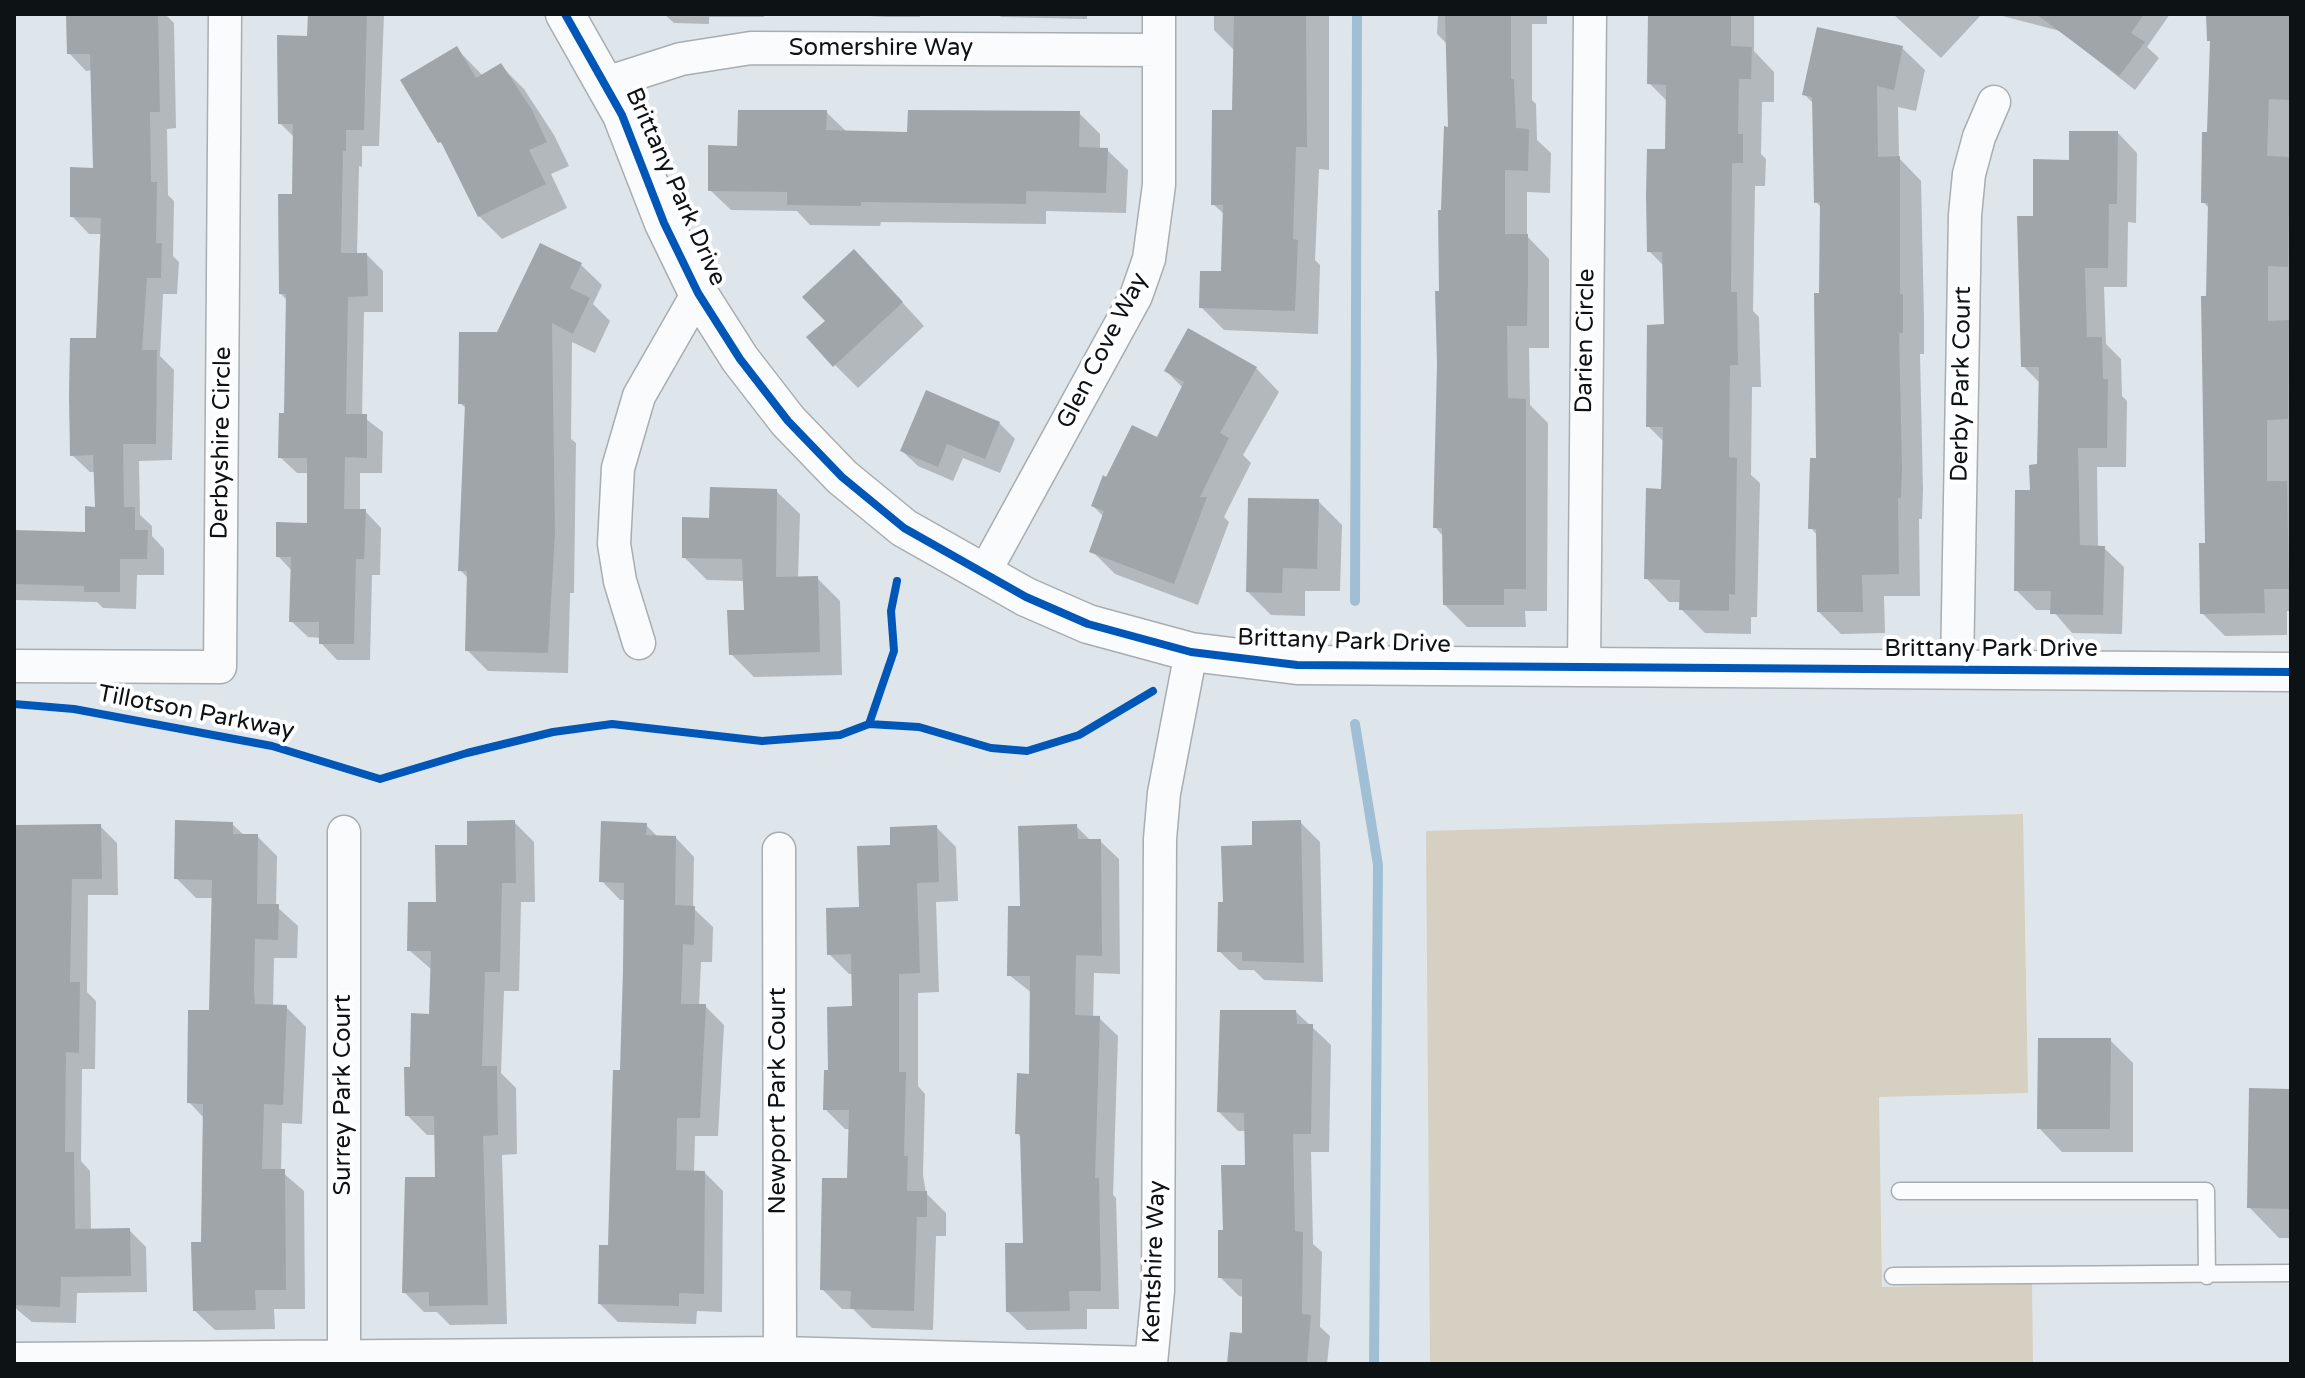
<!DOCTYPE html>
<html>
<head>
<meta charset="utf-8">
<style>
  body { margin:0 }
  #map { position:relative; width:2305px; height:1378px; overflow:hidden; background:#dfe6eb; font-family:"Varela Round",sans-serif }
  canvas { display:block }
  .frame { position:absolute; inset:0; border:16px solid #0d1215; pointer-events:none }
</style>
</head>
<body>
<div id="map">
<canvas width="2305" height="1378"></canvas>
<div class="frame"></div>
</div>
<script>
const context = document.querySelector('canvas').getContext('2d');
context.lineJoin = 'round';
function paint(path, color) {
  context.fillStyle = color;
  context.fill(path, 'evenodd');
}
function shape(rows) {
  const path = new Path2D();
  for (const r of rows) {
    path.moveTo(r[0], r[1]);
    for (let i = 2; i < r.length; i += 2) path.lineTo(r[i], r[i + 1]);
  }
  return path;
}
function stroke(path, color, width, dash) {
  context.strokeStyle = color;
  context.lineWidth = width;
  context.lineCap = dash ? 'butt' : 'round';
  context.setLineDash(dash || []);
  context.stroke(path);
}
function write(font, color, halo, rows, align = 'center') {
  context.font = font + ' "Varela Round",sans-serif';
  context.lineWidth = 8;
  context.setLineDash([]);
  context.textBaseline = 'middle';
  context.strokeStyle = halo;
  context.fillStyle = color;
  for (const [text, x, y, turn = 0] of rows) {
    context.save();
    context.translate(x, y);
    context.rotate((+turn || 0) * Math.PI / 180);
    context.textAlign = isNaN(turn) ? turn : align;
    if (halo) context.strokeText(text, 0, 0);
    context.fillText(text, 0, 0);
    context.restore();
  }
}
const green = shape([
  [2023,814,2028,1093,1879,1097,1882,1287,2032,1283,2033,1364,1430,1364,1426,831]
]);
const shadow = shape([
  [14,14,15,14,14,228],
  [68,14,165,14,174,23,176,128,167,129,168,195,174,201,173,256,179,262,177,294,163,294,160,356,174,370,172,460,139,461,140,515,152,526,152,536,164,549,164,575,137,575,136,609,103,608,97,602,14,600,14,532,87,534,97,509,96,472,90,472,72,455,98,340,103,234,89,234,72,216,95,170,93,70,86,71,69,53],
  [310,14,384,14,379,146,362,146,362,167,359,166,357,255,367,255,383,271,383,312,364,312,362,416,383,432,382,473,360,473,360,511,365,511,381,528,380,575,372,575,370,660,337,660,321,643,321,638,308,637,291,621,292,571,278,556,309,525,309,473,297,473,280,457,286,415,288,301,281,294,294,196,295,138,280,123,309,38],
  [664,14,764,14,764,17,709,17,709,24,674,23],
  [836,14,920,14,920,17,886,17],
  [998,14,1087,14,1087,19,1001,17],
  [1214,14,1329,14,1329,170,1319,169,1315,260,1320,265,1318,334,1224,330,1201,307,1223,273,1225,215,1213,204,1234,112,1235,51,1214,30],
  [1438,14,1547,14,1547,24,1532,24,1532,100,1536,104,1537,140,1551,153,1550,193,1527,192,1527,236,1549,259,1549,348,1529,348,1530,405,1548,423,1547,611,1525,611,1526,627,1467,627,1445,605,1444,537,1435,527,1443,212,1450,129,1448,45,1437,34],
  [1650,14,1754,14,1754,51,1774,72,1774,102,1762,102,1761,154,1766,159,1765,186,1755,186,1753,311,1759,317,1761,387,1752,387,1751,475,1760,483,1757,617,1751,617,1751,634,1705,633,1681,609,1682,602,1669,602,1646,578,1663,491,1665,443,1648,426,1667,326,1665,267,1649,251,1666,151,1668,102,1649,83],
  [1893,14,1982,14,1941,58],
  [1995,14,2170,14,2147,47,2159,58,2135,90,2060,31],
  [2208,14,2291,14,2291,611,2287,611,2287,635,2225,636,2202,613,2207,545,2210,209,2203,202,2209,134,2212,43],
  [1902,48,1925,70,1916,111,1898,107,1899,158,1921,181,1924,318,1924,354,1920,354,1923,490,1922,519,1919,519,1920,596,1884,596,1885,633,1841,634,1819,612,1818,536,1811,528,1818,460,1822,208,1816,202,1814,104,1804,94],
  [457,49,483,76,500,65,524,89,554,135,569,166,551,174,567,208,502,239,479,216,447,149,440,142],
  [826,112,847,132,909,134,1079,113,1100,134,1100,150,1107,150,1128,170,1126,213,1046,211,1046,224,881,222,880,226,810,225,797,211,731,210,710,190,739,148],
  [2118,133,2137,153,2136,223,2128,222,2127,287,2104,287,2106,344,2121,359,2122,396,2127,401,2126,467,2097,467,2098,547,2104,548,2124,567,2122,634,2072,633,2052,610,2036,610,2016,590,2039,466,2040,383,2023,366,2035,218,2071,162],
  [581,265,602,285,593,304,610,321,595,353,572,342,571,439,576,443,574,593,570,593,568,673,488,671,467,650,469,579,460,570,467,409,460,403,498,334],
  [877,275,924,326,858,388,835,365,828,321],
  [1256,368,1279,392,1243,455,1251,463,1224,517,1229,522,1198,605,1115,574,1092,551,1104,517,1093,506,1107,479,1158,440,1183,388,1166,371],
  [999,423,1015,439,1000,473,963,458,953,481,918,466,902,451],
  [776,491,800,514,798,579,817,578,840,601,842,675,754,677,731,654,746,612,745,581,707,580,684,557],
  [1318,501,1342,525,1340,591,1305,591,1305,616,1271,615,1248,592],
  [514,822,534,842,535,902,521,902,519,991,504,991,501,1073,516,1088,517,1154,502,1155,507,1324,450,1325,437,1312,424,1312,404,1292,437,1179,436,1135,427,1135,407,1115,411,1069,430,1016,432,970,409,950,469,846],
  [1300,822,1320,842,1323,982,1264,980,1254,970,1239,970,1219,951,1225,904,1254,847],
  [232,824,245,836,257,836,277,856,276,906,298,926,297,958,274,958,273,1007,286,1007,306,1027,302,1124,282,1123,281,1171,304,1191,305,1309,274,1309,275,1329,215,1330,195,1311,203,1244,204,1118,189,1102,211,1012,214,898,196,898,176,878],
  [646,825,659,838,676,838,694,857,693,908,713,927,712,962,701,962,699,1006,705,1006,724,1025,718,1136,695,1136,694,1172,705,1173,723,1191,722,1312,697,1311,696,1324,618,1322,600,1304,610,1247,622,1072,626,900,620,900,602,881],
  [100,826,117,843,118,895,88,895,87,992,96,1001,95,1069,82,1069,81,1161,90,1171,91,1230,129,1230,146,1247,147,1292,77,1293,76,1323,32,1322,14,1307,14,1005,18,1005,19,955,14,955,14,904],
  [1076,826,1091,841,1100,841,1119,859,1120,974,1094,973,1093,1018,1099,1018,1118,1036,1113,1195,1116,1198,1119,1309,1087,1309,1087,1329,1027,1330,1008,1312,1025,1245,1022,1138,1017,1133,1031,1076,1032,993,1009,975,1022,908],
  [936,827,956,847,958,901,936,902,939,992,918,993,918,1086,925,1094,923,1175,926,1193,946,1213,946,1236,936,1236,933,1330,872,1328,853,1309,842,1309,822,1289,849,1180,850,1129,845,1129,825,1109,830,1072,855,1008,854,974,849,974,829,954,861,909,892,847],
  [1296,1012,1331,1045,1329,1152,1311,1152,1313,1244,1322,1252,1320,1327,1330,1336,1327,1364,1229,1364,1244,1335,1244,1297,1239,1296,1220,1277,1225,1232,1247,1167,1246,1131,1238,1131,1219,1112],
  [2110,1040,2133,1063,2133,1152,2062,1152,2039,1128],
  [2291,1091,2291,1238,2279,1238,2249,1207]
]);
const stream = shape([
  [1355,601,1357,14],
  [1355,724,1378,865,1374,1364]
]);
const building = shape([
  [66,14,158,14,160,112,150,112,151,182,157,182,156,243,162,243,161,278,147,278,142,350,157,350,156,444,123,444,124,507,135,507,135,530,148,530,147,559,120,559,120,592,84,592,84,586,14,584,14,530,85,532,85,506,95,507,93,455,70,456,69,395,70,338,96,338,101,218,70,217,70,167,93,168,90,54,67,54],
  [308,14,367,14,364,130,346,130,346,151,343,151,341,253,367,253,368,296,348,297,346,414,367,414,367,458,345,457,344,509,366,509,364,559,356,559,354,644,319,644,319,622,289,622,291,557,276,557,276,522,307,523,307,458,278,458,279,413,284,413,286,294,279,294,278,194,292,194,293,124,278,124,277,35,307,36],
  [1234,14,1306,14,1307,147,1296,147,1293,239,1298,240,1295,311,1199,308,1200,271,1221,271,1223,205,1211,205,1212,110,1232,110],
  [1445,14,1511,14,1511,79,1514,79,1516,128,1529,129,1528,171,1505,170,1505,234,1528,234,1528,281,1527,326,1507,326,1508,398,1526,399,1526,589,1504,589,1504,605,1443,605,1442,528,1433,528,1437,364,1435,291,1439,291,1438,210,1441,210,1444,126,1448,127],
  [1648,14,1731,14,1731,46,1752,47,1751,79,1739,79,1738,134,1743,134,1743,163,1732,163,1731,292,1737,292,1738,365,1730,365,1729,457,1737,458,1735,595,1729,594,1729,611,1679,610,1680,580,1644,579,1646,488,1661,489,1663,427,1646,427,1647,325,1664,324,1662,252,1647,252,1646,195,1647,149,1665,149,1666,85,1647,84],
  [2036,14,2144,14,2131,33,2145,42,2119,76],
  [2206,14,2290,14,2290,100,2269,99,2267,156,2290,157,2288,267,2268,266,2268,321,2289,320,2288,419,2267,420,2267,481,2287,481,2289,589,2264,589,2265,613,2200,614,2199,543,2205,543,2201,296,2206,296,2208,203,2201,203,2202,132,2207,132,2210,41,2207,41],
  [1817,27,1903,46,1894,90,1877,86,1878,157,1900,156,1900,294,1903,294,1903,333,1899,333,1902,467,1901,498,1898,498,1899,574,1862,575,1863,612,1817,612,1816,529,1808,529,1810,458,1816,458,1814,293,1819,293,1820,202,1814,203,1812,97,1802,95],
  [457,46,476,78,501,63,532,110,547,142,529,150,546,184,478,217,441,142,438,143,400,80],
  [738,110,827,110,826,130,907,132,908,110,1080,111,1079,147,1108,148,1106,193,1026,191,1026,204,861,202,861,206,787,205,787,192,708,191,708,145,737,146],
  [2069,131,2118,131,2117,204,2109,204,2108,268,2085,268,2087,337,2102,337,2103,379,2108,379,2107,448,2078,448,2080,545,2105,546,2103,615,2050,614,2051,591,2014,591,2015,490,2030,490,2029,465,2037,464,2039,367,2021,367,2017,216,2033,216,2033,159,2069,160],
  [540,243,582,263,570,288,590,298,573,334,552,323,555,533,548,653,465,651,467,571,458,571,465,404,458,404,459,332,497,332],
  [854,249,903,302,833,367,806,337,825,321,802,297],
  [1188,328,1257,367,1220,433,1229,438,1200,497,1207,497,1174,584,1089,552,1104,511,1091,506,1103,475,1106,477,1132,425,1157,437,1184,382,1164,371],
  [926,390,1000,422,985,459,947,444,938,467,900,451],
  [710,487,777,489,776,577,818,576,820,652,729,655,727,610,744,610,742,559,682,558,682,517,709,518],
  [1248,498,1319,499,1317,569,1283,568,1282,593,1246,592],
  [175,820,233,822,233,834,258,834,257,904,279,904,278,940,255,939,254,989,255,1004,287,1005,283,1105,264,1104,262,1169,285,1169,286,1290,255,1290,256,1310,193,1311,191,1242,201,1242,203,1104,187,1103,188,1010,209,1010,212,880,174,879],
  [515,820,516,883,502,883,500,972,485,972,482,1066,497,1066,498,1135,483,1136,488,1305,429,1306,429,1292,402,1293,405,1177,435,1177,434,1116,405,1116,404,1067,410,1067,411,1013,429,1014,431,951,407,951,408,902,436,902,435,845,467,845,467,821],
  [1301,820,1304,963,1242,961,1242,952,1217,952,1218,902,1223,902,1221,846,1252,845,1252,821],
  [601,821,647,823,646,835,676,836,675,905,695,906,694,945,683,944,681,1004,706,1004,700,1118,677,1118,676,1170,705,1171,704,1294,679,1293,679,1306,598,1304,599,1245,608,1245,613,1070,620,1070,623,970,624,883,599,882],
  [101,824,102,879,72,879,70,982,80,982,79,1053,66,1052,65,1152,74,1152,75,1229,130,1228,131,1276,61,1277,60,1307,14,1305,15,825],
  [1077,824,1078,839,1101,839,1102,956,1076,955,1075,1015,1100,1016,1095,1178,1099,1178,1101,1291,1069,1291,1070,1311,1006,1312,1005,1243,1023,1243,1020,1134,1015,1134,1017,1073,1029,1074,1030,976,1007,976,1008,906,1020,906,1018,826],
  [937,825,939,882,917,883,920,973,899,974,899,1072,906,1072,904,1156,908,1156,907,1191,927,1191,927,1217,917,1217,914,1311,850,1309,851,1291,820,1290,822,1178,847,1178,849,1110,823,1110,824,1070,828,1070,827,1007,852,1006,851,954,827,955,826,908,859,907,857,846,890,845,890,827],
  [1220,1010,1296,1010,1297,1024,1313,1024,1311,1134,1293,1134,1295,1231,1303,1232,1302,1314,1311,1315,1307,1364,1227,1364,1230,1332,1242,1333,1242,1279,1218,1278,1218,1230,1223,1230,1221,1165,1245,1165,1244,1113,1217,1112],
  [2038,1038,2111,1038,2110,1129,2037,1129],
  [2249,1088,2291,1089,2291,1209,2247,1208]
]);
const service = shape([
  [1900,1191,2206,1191,2207,1276],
  [1893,1276,2291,1273]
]);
const minor = shape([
  [606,83,681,59,751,48,1159,50],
  [983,575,1136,296,1149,259,1159,185,1159,14],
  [639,643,620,581,614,544,618,468,639,396,698,293],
  [14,666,220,667,225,14],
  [1584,668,1590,14],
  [1957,670,1965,215,1969,174,1979,137,1994,102],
  [344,832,344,1358],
  [779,849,780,1353],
  [14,1359,780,1353,1151,1363,1158,1291,1160,839,1164,793,1191,652]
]);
const tertiary = shape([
  [565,14,622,115,664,223,698,293,740,359,788,421,842,477,904,528,1026,597,1088,624,1191,652,1297,665,2291,672]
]);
const cycleway = shape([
  [565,14,622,115,664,223,698,293,740,359,788,421,842,477,904,528,1026,597,1088,624,1191,652,1297,665,2291,672],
  [14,704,74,709,272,746,380,779,467,753,553,732,612,724,762,741,840,735,869,724,919,727,991,748,1027,751,1079,735,1153,691],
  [869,724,894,651,891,611,897,581]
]);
const streetNames = [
  ["Somershire Way",881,49],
  ["Brittany Park Drive",675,187,66],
  ["Darien Circle",1586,341,-89],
  ["Glen Cove Way",1103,351,-63],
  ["Derby Park Court",1962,384,-89],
  ["Derbyshire Circle",222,443,-89],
  ["Brittany Park Drive",1344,642,2],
  ["Brittany Park Drive",1991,650],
  ["Tillotson Parkway",196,713,11],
  ["Surrey Park Court",344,1095,-90],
  ["Newport Park Court",779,1101,-90],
  ["Kentshire Way",1155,1262,-88]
];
paint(green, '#d5d0c1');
paint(shadow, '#0003');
stroke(stream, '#a1bfd4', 10);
paint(building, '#9fa5a9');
stroke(service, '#a7adb1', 19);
stroke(minor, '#a7adb1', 35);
stroke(tertiary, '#a7adb1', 41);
stroke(service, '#fafbfc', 16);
stroke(minor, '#fafbfc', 32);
stroke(tertiary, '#fafbfc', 38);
stroke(cycleway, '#0057b8', 8);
write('24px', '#0d1215', '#fff', streetNames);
</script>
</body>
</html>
